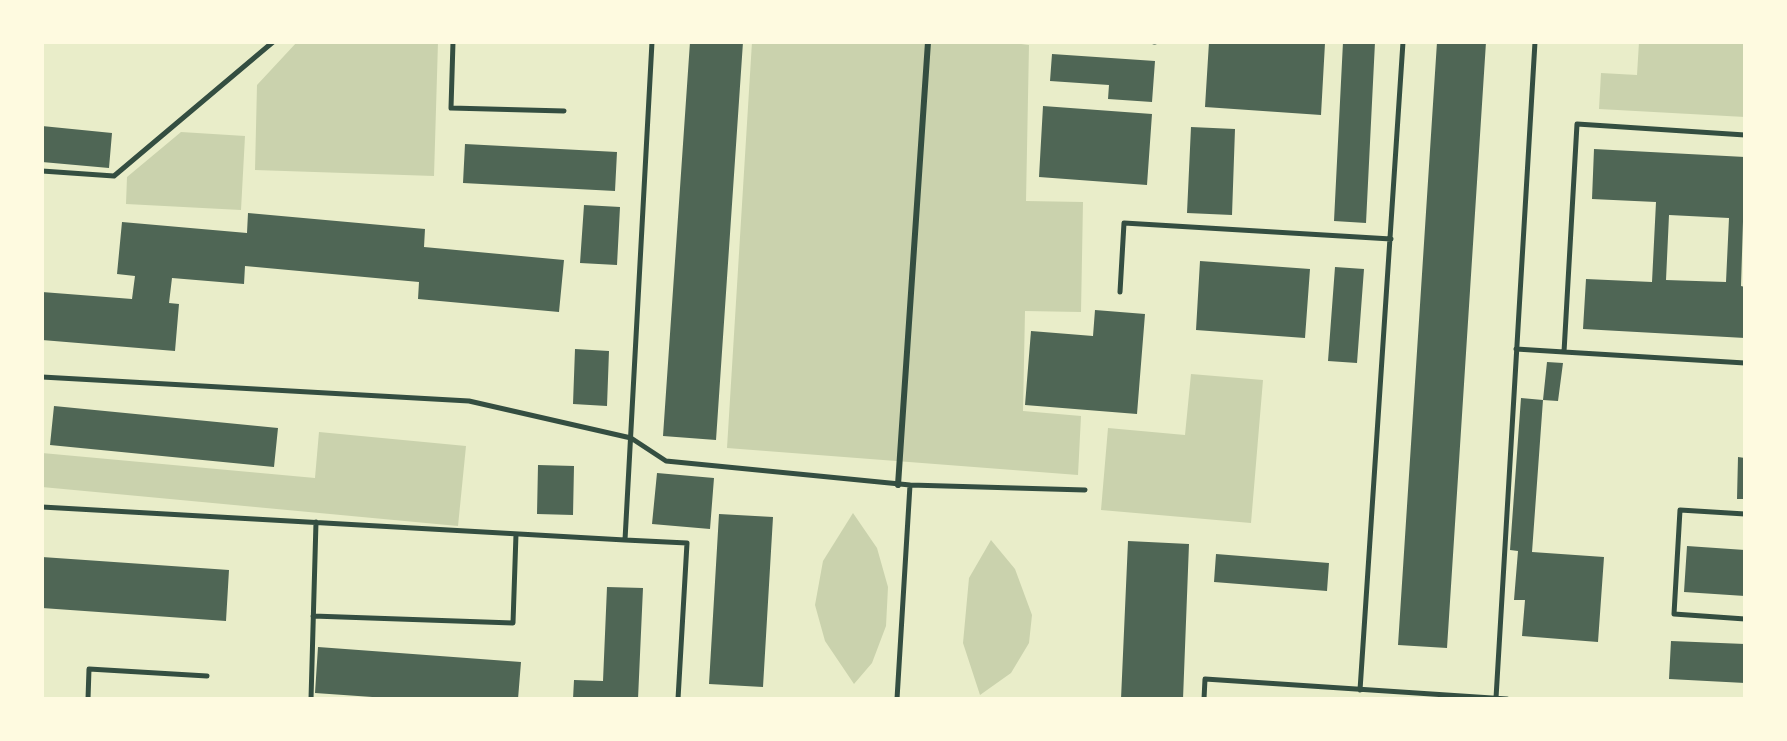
<!DOCTYPE html>
<html>
<head>
<meta charset="utf-8">
<style>
  body { margin:0 }
  #map { position:relative; width:1787px; height:741px; overflow:hidden; background:#e9edc9; font-family:"Alegreya Sans",sans-serif }
  canvas { display:block }
  .frame { position:absolute; inset:0; border:44px solid #fefae0; pointer-events:none }
</style>
</head>
<body>
<div id="map">
<canvas width="1787" height="741"></canvas>
<div class="frame"></div>
</div>
<script>
const context = document.querySelector('canvas').getContext('2d');
context.lineJoin = 'round';
function paint(path, color) {
  context.fillStyle = color;
  context.fill(path, 'evenodd');
}
function shape(rows) {
  const path = new Path2D();
  for (const r of rows) {
    path.moveTo(r[0], r[1]);
    for (let i = 2; i < r.length; i += 2) path.lineTo(r[i], r[i + 1]);
  }
  return path;
}
function stroke(path, color, width, dash) {
  context.strokeStyle = color;
  context.lineWidth = width;
  context.lineCap = dash ? 'butt' : 'round';
  context.setLineDash(dash || []);
  context.stroke(path);
}
const green = shape([
  [297,42,438,42,434,176,255,170,257,85],
  [752,42,1006,42,1029,45,1026,201,1083,202,1081,312,1025,311,1023,411,1081,416,1078,475,727,448],
  [1639,42,1745,42,1745,117,1599,109,1601,73,1637,75],
  [181,132,245,136,241,210,126,204,127,177],
  [1191,374,1263,380,1251,523,1101,510,1108,428,1185,435],
  [319,432,466,446,458,526,42,487,42,453,315,478],
  [853,513,877,548,888,587,886,626,872,663,854,684,825,641,815,605,823,561],
  [991,540,1015,569,1032,615,1029,643,1011,673,980,695,963,643,969,578]
]);
const building = shape([
  [690,42,743,42,716,440,663,436],
  [1209,42,1325,43,1321,115,1205,107],
  [1343,42,1375,42,1366,223,1334,221],
  [1437,42,1486,42,1447,648,1398,645],
  [1052,54,1155,61,1152,102,1108,99,1109,85,1050,81],
  [1043,106,1152,114,1147,185,1039,177],
  [42,126,112,133,109,168,42,162],
  [1191,127,1235,129,1232,215,1187,213],
  [465,144,617,152,615,191,463,183],
  [1594,149,1745,157,1741,286,1745,287,1745,338,1583,329,1586,279,1652,282,1656,202,1592,199],
  [1669,215,1729,218,1726,282,1666,280],
  [584,205,620,207,617,265,580,263],
  [248,213,425,229,424,247,564,260,559,312,418,299,419,282,245,266,244,284,172,278,169,303,179,304,175,351,42,340,42,292,132,299,135,276,117,274,122,222,247,233],
  [1200,261,1310,269,1305,338,1196,330],
  [1335,267,1364,269,1357,363,1328,361],
  [1095,310,1145,314,1137,414,1025,405,1031,331,1093,336],
  [575,349,609,351,607,406,573,404],
  [1547,362,1563,363,1558,401,1543,400],
  [1521,398,1543,400,1532,552,1604,557,1598,642,1522,636,1525,600,1514,600,1518,551,1510,550],
  [54,406,278,428,274,467,50,445],
  [1738,457,1745,458,1745,499,1737,499],
  [538,465,574,466,573,515,537,514],
  [657,473,714,478,710,529,652,524],
  [719,514,773,517,763,687,709,684],
  [1128,541,1189,544,1183,699,1121,699],
  [1687,546,1745,550,1745,596,1684,592],
  [1216,554,1329,563,1327,591,1214,582],
  [42,557,229,570,226,621,42,608],
  [607,587,643,588,638,699,573,699,574,680,603,681],
  [1671,641,1745,644,1745,683,1669,679],
  [318,647,521,662,518,699,401,699,315,693]
]);
const service = shape([
  [453,42,451,108,564,111],
  [1154,42,1155,42],
  [1745,135,1577,124,1564,352,1745,363],
  [42,171,114,176,273,42],
  [1120,292,1124,223,1391,239],
  [1516,349,1564,352],
  [42,377,469,401,631,438,666,461,910,485,897,699],
  [910,485,1085,490],
  [42,507,625,540,652,42],
  [1745,514,1680,510,1674,614,1745,619],
  [625,540,687,543,678,699],
  [313,616,513,623,516,534],
  [1360,690,1403,42],
  [1496,698,1535,42],
  [88,699,89,669,207,676],
  [311,699,316,522],
  [1204,699,1205,679,1507,699]
]);
const pedestrian = shape([
  [898,485,928,42]
]);
paint(green, '#cad2ad');
paint(building, '#4f6655');
stroke(service, '#344e41', 5);
stroke(pedestrian, '#344e41', 6);
</script>
</body>
</html>
